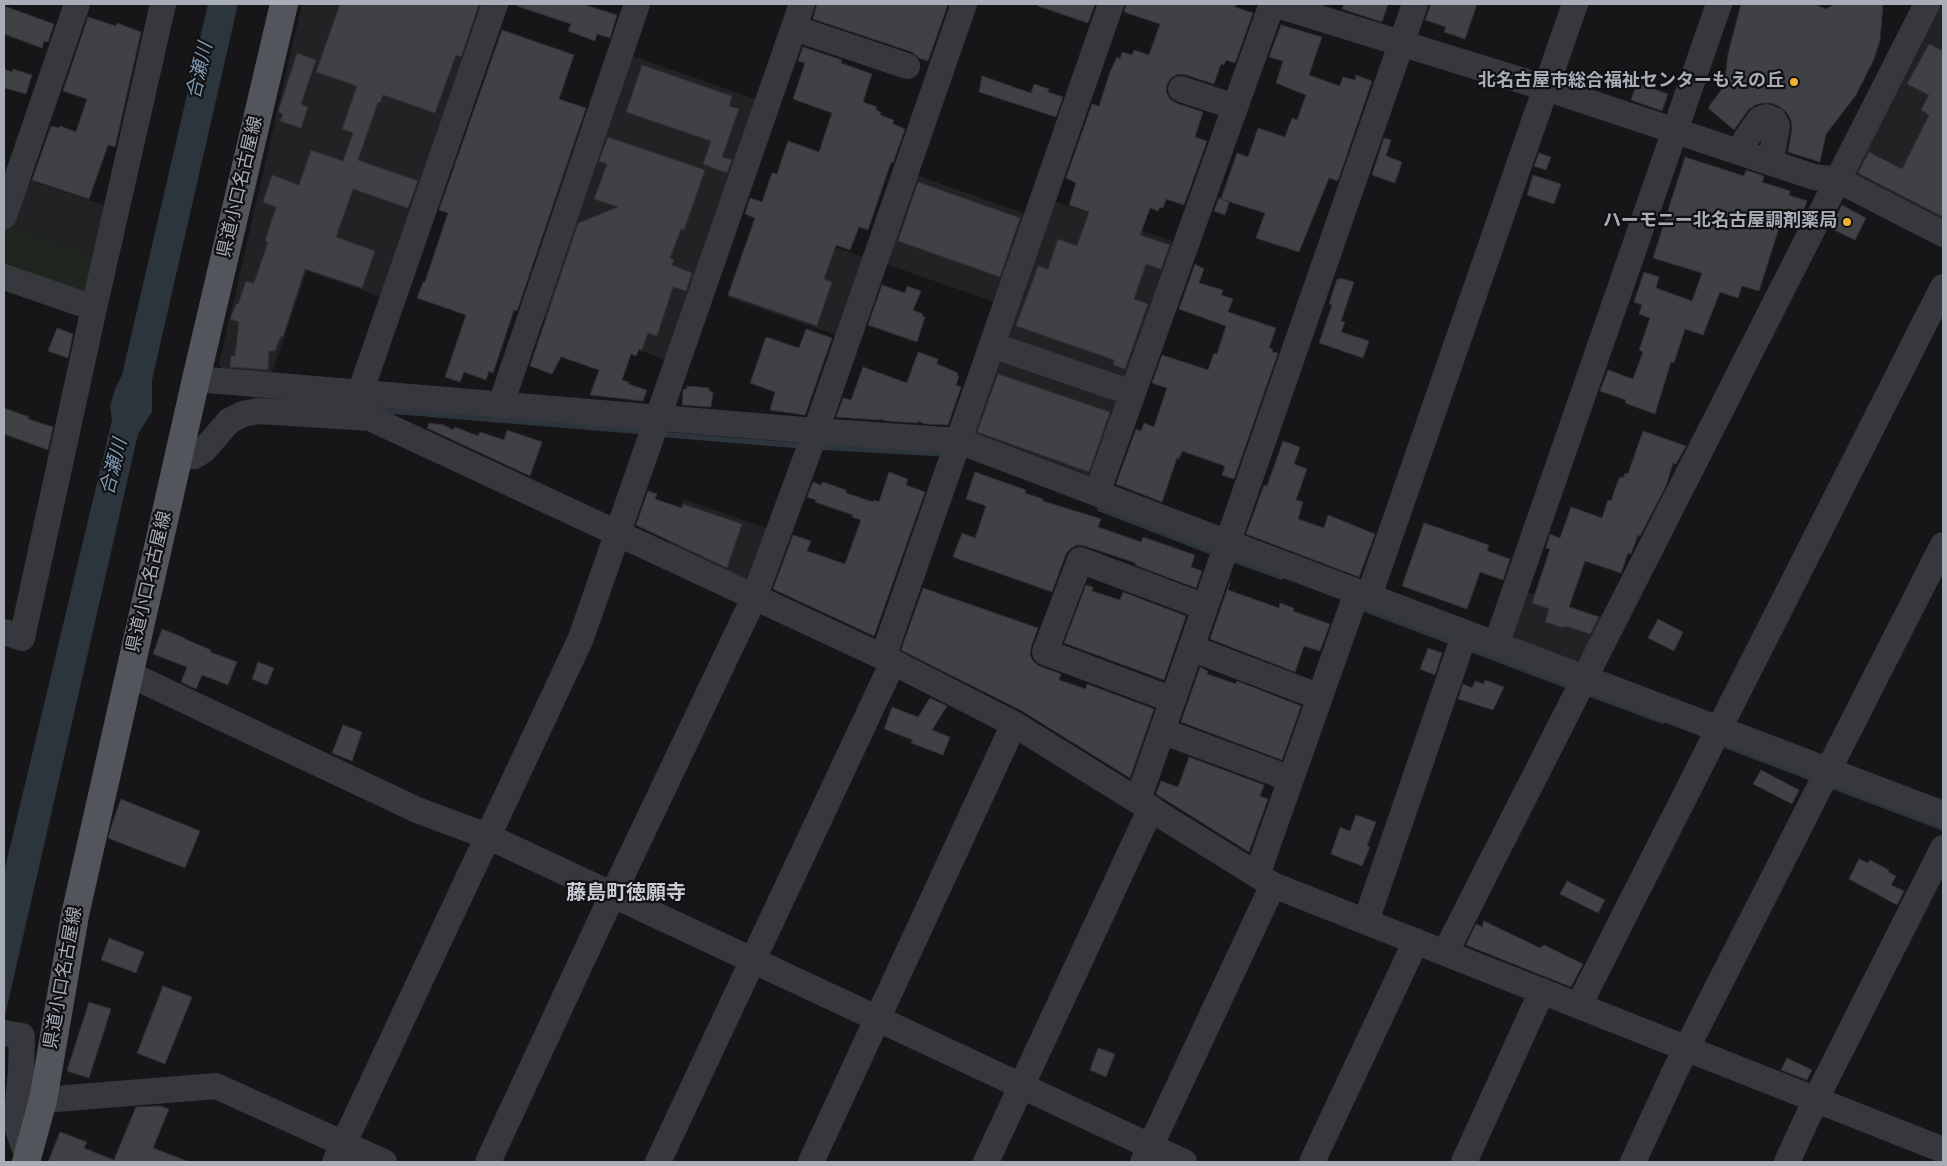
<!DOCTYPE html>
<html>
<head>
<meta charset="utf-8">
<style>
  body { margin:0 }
  #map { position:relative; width:1947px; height:1166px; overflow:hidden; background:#161618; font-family:"Nunito Sans",sans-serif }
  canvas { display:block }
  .frame { position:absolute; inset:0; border:5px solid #a8adb8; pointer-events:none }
</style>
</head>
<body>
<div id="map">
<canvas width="1947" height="1166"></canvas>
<div class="frame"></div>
</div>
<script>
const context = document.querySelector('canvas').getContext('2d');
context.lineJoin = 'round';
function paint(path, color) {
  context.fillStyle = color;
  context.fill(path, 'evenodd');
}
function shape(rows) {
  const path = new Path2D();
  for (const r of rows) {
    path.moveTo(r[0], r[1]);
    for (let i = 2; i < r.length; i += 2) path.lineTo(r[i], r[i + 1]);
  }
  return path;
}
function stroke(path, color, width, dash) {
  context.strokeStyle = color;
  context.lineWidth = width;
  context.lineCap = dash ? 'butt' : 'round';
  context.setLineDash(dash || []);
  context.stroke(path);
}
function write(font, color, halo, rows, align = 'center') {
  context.font = font + ' "Nunito Sans","Noto Sans JP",sans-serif';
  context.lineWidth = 4.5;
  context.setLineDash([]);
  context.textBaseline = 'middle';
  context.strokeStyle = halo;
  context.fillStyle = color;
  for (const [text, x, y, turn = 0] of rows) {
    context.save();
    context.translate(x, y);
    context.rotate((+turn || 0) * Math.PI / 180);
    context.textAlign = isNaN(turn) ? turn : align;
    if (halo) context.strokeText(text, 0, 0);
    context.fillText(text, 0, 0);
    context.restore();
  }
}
const built = shape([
  [302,4,483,4,382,297,307,271,270,378,224,373,219,364],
  [1933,4,1943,4,1943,227,1853,177],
  [632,56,761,101,667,360,540,316],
  [916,175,1029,215,998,303,885,264],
  [23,178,109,207,98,257,6,225],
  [1051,200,1178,243,1099,467,1084,479,974,438,969,430],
  [754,219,866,258,839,336,727,297],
  [683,499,772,530,753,585,665,550],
  [1524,591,1603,618,1582,658,1576,661,1512,638]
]);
const green = shape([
  [6,225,98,257,84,298,4,270,4,232]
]);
const water = shape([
  [208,4,238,4,152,380,152,412,138,434,4,1020,4,872,112,420,110,406,115,389,122,375]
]);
const stream = shape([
  [379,410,647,432],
  [658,434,804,446],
  [818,447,946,454],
  [1100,509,1217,554],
  [1228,558,1281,577],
  [1359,607,1454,643],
  [1467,648,1573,688],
  [1584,692,1662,721],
  [1727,746,1816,780],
  [1829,785,1943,828]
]);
const building = shape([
  [340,4,479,4,461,57,456,55,435,113,383,95,380,103,378,102,358,160,418,181,408,208,353,189,336,237,375,251,362,288,305,269,283,337,281,336,275,351,269,351,268,370,230,367,231,356,235,356,239,322,230,319,236,304,238,304,246,281,254,283,268,242,265,240,276,207,263,202,272,175,299,185,311,150,343,161,353,133,342,129,357,86,316,72,340,4],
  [517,4,582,4,617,15,610,38,597,34,595,41,568,31,571,24,517,6,517,4],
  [817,4,948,4,928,61,919,58,912,52,813,19,817,4],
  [1038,4,1095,4,1088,23,1038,6,1038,4],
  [1126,4,1236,4,1235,7,1253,13,1235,63,1226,60,1224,65,1221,64,1214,84,1186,75,1178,74,1171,78,1167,84,1166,92,1170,99,1176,103,1203,112,1195,137,1207,141,1184,205,1166,199,1163,208,1160,207,1158,211,1150,208,1140,235,1170,245,1161,269,1146,264,1134,299,1148,304,1125,369,1113,365,1114,360,1016,326,1038,266,1048,269,1058,239,1077,246,1089,212,1069,205,1076,183,1066,178,1092,104,1099,106,1110,72,1117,57,1120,59,1122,52,1132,55,1134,50,1149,55,1160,24,1124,12,1126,4],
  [1344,4,1388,4,1382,22,1342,9,1344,4],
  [1431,4,1477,4,1465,39,1444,32,1446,27,1425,20,1431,4],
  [1741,4,1814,4,1826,9,1835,4,1883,4,1880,40,1874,59,1856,95,1826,134,1820,162,1788,152,1792,129,1791,120,1787,113,1779,106,1771,103,1762,103,1755,105,1748,110,1734,130,1708,108,1724,86,1728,54,1741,4],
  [4,6,54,24,48,42,44,41,42,48,4,34,4,6],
  [88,17,116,26,117,23,141,32,115,147,108,145,89,199,32,180,51,126,59,128,60,126,76,132,87,99,63,91,88,17],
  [1281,25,1322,37,1309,75,1340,86,1343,77,1355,80,1356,75,1372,81,1338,181,1329,178,1299,252,1256,238,1265,213,1221,199,1237,153,1248,157,1258,128,1285,137,1292,118,1297,120,1306,95,1276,83,1283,61,1269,57,1281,25],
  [502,30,574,55,559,99,586,108,517,311,514,310,493,373,489,371,486,380,464,372,460,382,445,377,466,315,417,298,423,282,425,282,448,213,439,210,502,30],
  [1929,44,1943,51,1943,217,1858,173,1869,152,1902,169,1929,115,1921,110,1929,95,1907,84,1929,44],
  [803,47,842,60,841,63,872,74,863,102,877,107,876,110,881,112,880,115,894,120,893,124,905,129,893,163,891,162,868,230,859,227,850,250,836,245,824,279,832,282,817,326,728,295,755,218,745,214,750,198,762,202,772,173,777,174,788,141,819,152,832,113,793,99,805,63,798,61,803,47],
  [297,53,316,60,301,104,308,107,301,128,280,121,283,114,278,112,297,53],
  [642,65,732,96,729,106,739,109,722,157,732,160,727,173,703,164,711,141,626,112,642,65],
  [4,69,12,72,13,69,32,75,26,94,4,88,4,69],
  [982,76,1031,93,1034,84,1049,89,1048,92,1063,97,1056,117,979,92,982,76],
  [1637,83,1668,94,1662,111,1631,100,1637,83],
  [608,137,705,170,684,230,681,229,670,258,674,260,672,265,692,273,686,291,673,287,657,336,648,333,642,350,639,349,636,356,631,354,622,380,629,382,628,384,647,390,643,401,590,395,599,370,561,357,552,374,530,366,578,223,618,207,594,199,607,164,599,161,608,137],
  [1384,138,1391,140,1386,156,1402,162,1395,183,1372,175,1384,138],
  [1539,153,1551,157,1546,170,1534,166,1539,153],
  [1685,157,1744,176,1746,170,1764,176,1762,182,1790,191,1789,195,1807,201,1802,215,1785,209,1759,291,1742,286,1738,298,1720,292,1703,335,1685,329,1674,363,1671,362,1655,414,1625,403,1626,400,1600,391,1608,370,1633,379,1643,352,1639,350,1650,318,1639,314,1642,305,1634,302,1644,272,1659,277,1656,288,1692,301,1702,273,1653,258,1685,157],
  [1533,175,1561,184,1554,204,1527,195,1533,175],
  [918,182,1020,218,1000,277,898,241,918,182],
  [1219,198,1229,202,1225,215,1214,211,1219,198],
  [1842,205,1866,218,1855,240,1830,228,1842,205],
  [1195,264,1204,269,1199,283,1223,290,1221,295,1233,299,1228,312,1276,328,1269,348,1273,349,1272,352,1278,353,1234,479,1222,475,1225,466,1182,451,1179,459,1177,458,1162,502,1116,484,1136,429,1141,431,1144,423,1154,427,1167,388,1152,383,1162,355,1208,370,1214,353,1217,354,1226,326,1179,309,1195,264],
  [1340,278,1354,282,1341,321,1345,322,1341,332,1369,341,1363,358,1319,343,1332,305,1329,304,1337,279,1339,280,1340,278],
  [882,285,905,293,907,286,921,291,913,310,923,314,922,316,925,317,917,342,868,325,882,285],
  [57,328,73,334,68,358,48,351,57,328],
  [806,329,832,338,805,415,770,410,775,392,750,383,766,337,799,348,806,329],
  [918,352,938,359,937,364,958,373,957,376,959,376,956,385,961,387,948,425,925,424,918,421,918,423,886,421,880,419,879,420,836,417,843,398,851,400,863,367,907,383,918,352],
  [998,374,1110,412,1089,472,977,432,998,374],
  [687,386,709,388,709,391,713,392,711,407,682,405,683,391,684,389,687,389,687,386],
  [4,408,29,417,28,419,53,427,48,450,4,434,4,408],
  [429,423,444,425,453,430,455,427,478,436,480,432,504,440,507,430,542,442,530,476,427,428,429,423],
  [1643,431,1686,446,1676,464,1673,463,1666,486,1640,536,1638,535,1631,554,1628,553,1621,573,1585,561,1569,607,1599,617,1590,634,1565,626,1564,628,1545,622,1549,609,1532,603,1550,549,1546,548,1550,534,1560,538,1571,507,1602,518,1608,500,1611,501,1619,478,1624,477,1625,473,1628,474,1643,431],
  [1283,441,1300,447,1294,464,1307,469,1296,500,1303,502,1298,519,1324,528,1328,515,1375,534,1359,577,1246,534,1264,485,1267,486,1283,441],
  [889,472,908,479,906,485,925,492,874,636,773,589,793,535,811,541,807,551,845,564,861,520,852,517,853,515,815,502,816,500,807,497,813,482,821,485,823,482,846,490,846,493,873,502,874,500,879,502,889,472],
  [975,472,1026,490,1025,493,1043,499,1043,501,1101,519,1098,527,1141,542,1143,537,1195,555,1191,567,1202,571,1196,588,1135,565,1136,563,1085,546,1077,545,1070,549,1066,554,1052,592,953,557,962,533,975,538,986,506,966,499,975,472],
  [648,491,657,494,655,499,682,508,683,504,742,524,727,568,636,525,648,491],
  [1424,523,1489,545,1487,551,1510,559,1503,580,1480,572,1467,609,1402,586,1424,523],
  [1230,581,1228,590,1279,608,1280,603,1294,608,1293,611,1330,624,1320,651,1304,646,1295,672,1210,639,1230,581],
  [1086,585,1093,587,1092,591,1120,600,1123,592,1186,616,1164,680,1064,643,1086,585],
  [923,588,1038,628,1031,647,1030,655,1033,661,1039,666,1061,674,1059,680,1086,689,1087,684,1154,709,1130,778,1022,711,901,650,923,588],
  [1658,619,1683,632,1674,651,1648,638,1658,619],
  [162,629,185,638,185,639,211,650,210,652,237,662,228,685,202,675,196,689,181,682,187,667,153,654,162,629],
  [1428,648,1442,653,1435,675,1420,669,1428,648],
  [258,662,274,668,267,685,252,679,258,662],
  [1200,667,1208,671,1207,674,1236,684,1237,681,1301,706,1282,760,1181,722,1200,667],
  [1485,680,1504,687,1493,710,1458,699,1463,684,1472,688,1475,681,1484,684,1485,680],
  [930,698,947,706,932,730,950,737,943,755,911,743,913,740,884,729,892,707,918,717,930,698],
  [343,725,362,732,352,761,332,753,343,725],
  [1189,757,1264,785,1260,796,1268,799,1249,852,1156,794,1161,781,1178,787,1189,757],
  [1761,770,1799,790,1792,804,1753,784,1761,770],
  [121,799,200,831,185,868,108,838,112,824,121,799],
  [1356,815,1376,822,1367,846,1370,847,1362,866,1331,854,1340,827,1350,831,1356,815],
  [1859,859,1868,863,1870,860,1889,870,1888,872,1896,876,1891,885,1904,891,1897,905,1849,879,1859,859],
  [1567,881,1605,900,1598,913,1560,894,1567,881],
  [1484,921,1540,948,1544,945,1583,964,1571,987,1466,945,1476,924,1482,927,1484,921],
  [109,938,144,952,136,973,101,960,109,938],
  [163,986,192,997,165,1064,137,1053,163,986],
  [89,1002,111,1009,89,1078,67,1071,89,1002],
  [1098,1048,1115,1054,1106,1077,1090,1070,1098,1048],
  [1787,1058,1812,1070,1807,1080,1781,1070,1787,1058],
  [160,1106,169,1109,153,1148,187,1161,186,1162,48,1162,60,1132,87,1142,84,1148,114,1160,136,1107,160,1106]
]);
const minor = shape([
  [1274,4,1546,88,1814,177,1838,180,1943,234],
  [794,28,907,66],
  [1181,89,1235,107],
  [1742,152,1746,139,1760,119,1766,117,1774,120,1777,126,1773,149,1768,161],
  [4,216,77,4],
  [4,277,94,308],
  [992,345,1132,393],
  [196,379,816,431,959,441,1943,814],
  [360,393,495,4],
  [501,404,637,4],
  [178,455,194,456,204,450,229,421,243,414,258,411,370,418,883,657,1014,724,1273,885,1943,1150],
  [1097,493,1272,4],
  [1369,596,1575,4],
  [4,632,22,638,94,308,163,4],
  [1496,645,1719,4],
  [1191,648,1320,697],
  [883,657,1111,4],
  [129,674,417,810,487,836,1184,1162],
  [1173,700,1045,652,1080,560,1205,607],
  [1162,731,1291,779],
  [1138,800,1415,4],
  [1257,875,1357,592],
  [1366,921,1465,633],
  [1445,953,1927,4],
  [1579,1005,1943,287],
  [4,1033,22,1036,21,1072,16,1124,28,1157],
  [43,1100,216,1086,384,1162],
  [335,1162,581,638,802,4],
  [488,1162,612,896,754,598,813,439,964,4],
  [658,1162,893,662],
  [811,1162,1014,724],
  [986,1162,1151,808],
  [1143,1162,1273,885],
  [1312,1162,1416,941],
  [1464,1162,1542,991],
  [1633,1162,1674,1073,1943,545],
  [1787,1162,1816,1099,1943,848]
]);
const major = shape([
  [26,1162,43,1100,75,915,196,379,284,4]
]);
const markers = [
  [1794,82,5,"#f2b134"],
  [1847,222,5,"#f2b134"]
];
const poiNames = [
  ["北名古屋市総合福祉センターもえの丘",1784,82],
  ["ハーモニー北名古屋調剤薬局",1837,222]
];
const streetNames = [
  ["県道小口名古屋線",241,187,-77],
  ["県道小口名古屋線",150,582,-77],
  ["県道小口名古屋線",64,978,-80]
];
const waterNames = [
  ["合瀬川",201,71,-77],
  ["合瀬川",115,467,-76]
];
const quarterNames = [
  ["藤島町徳願寺",626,894]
];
paint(built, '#222225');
paint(green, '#1e261f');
paint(water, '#2c353c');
stroke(stream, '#2c353c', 5.5);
paint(building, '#404145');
stroke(building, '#303034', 1);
stroke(minor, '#37383d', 26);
stroke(major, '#53555c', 28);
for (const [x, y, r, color] of markers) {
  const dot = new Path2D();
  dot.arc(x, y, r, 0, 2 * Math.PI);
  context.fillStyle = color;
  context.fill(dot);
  stroke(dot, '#111113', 2);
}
write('bold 18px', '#a8adb8', '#111113', poiNames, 'right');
write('18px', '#a8adb8', '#111113', streetNames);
write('italic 19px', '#7f9bb3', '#111113', waterNames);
write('bold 20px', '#c9ccd4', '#111113', quarterNames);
</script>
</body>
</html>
